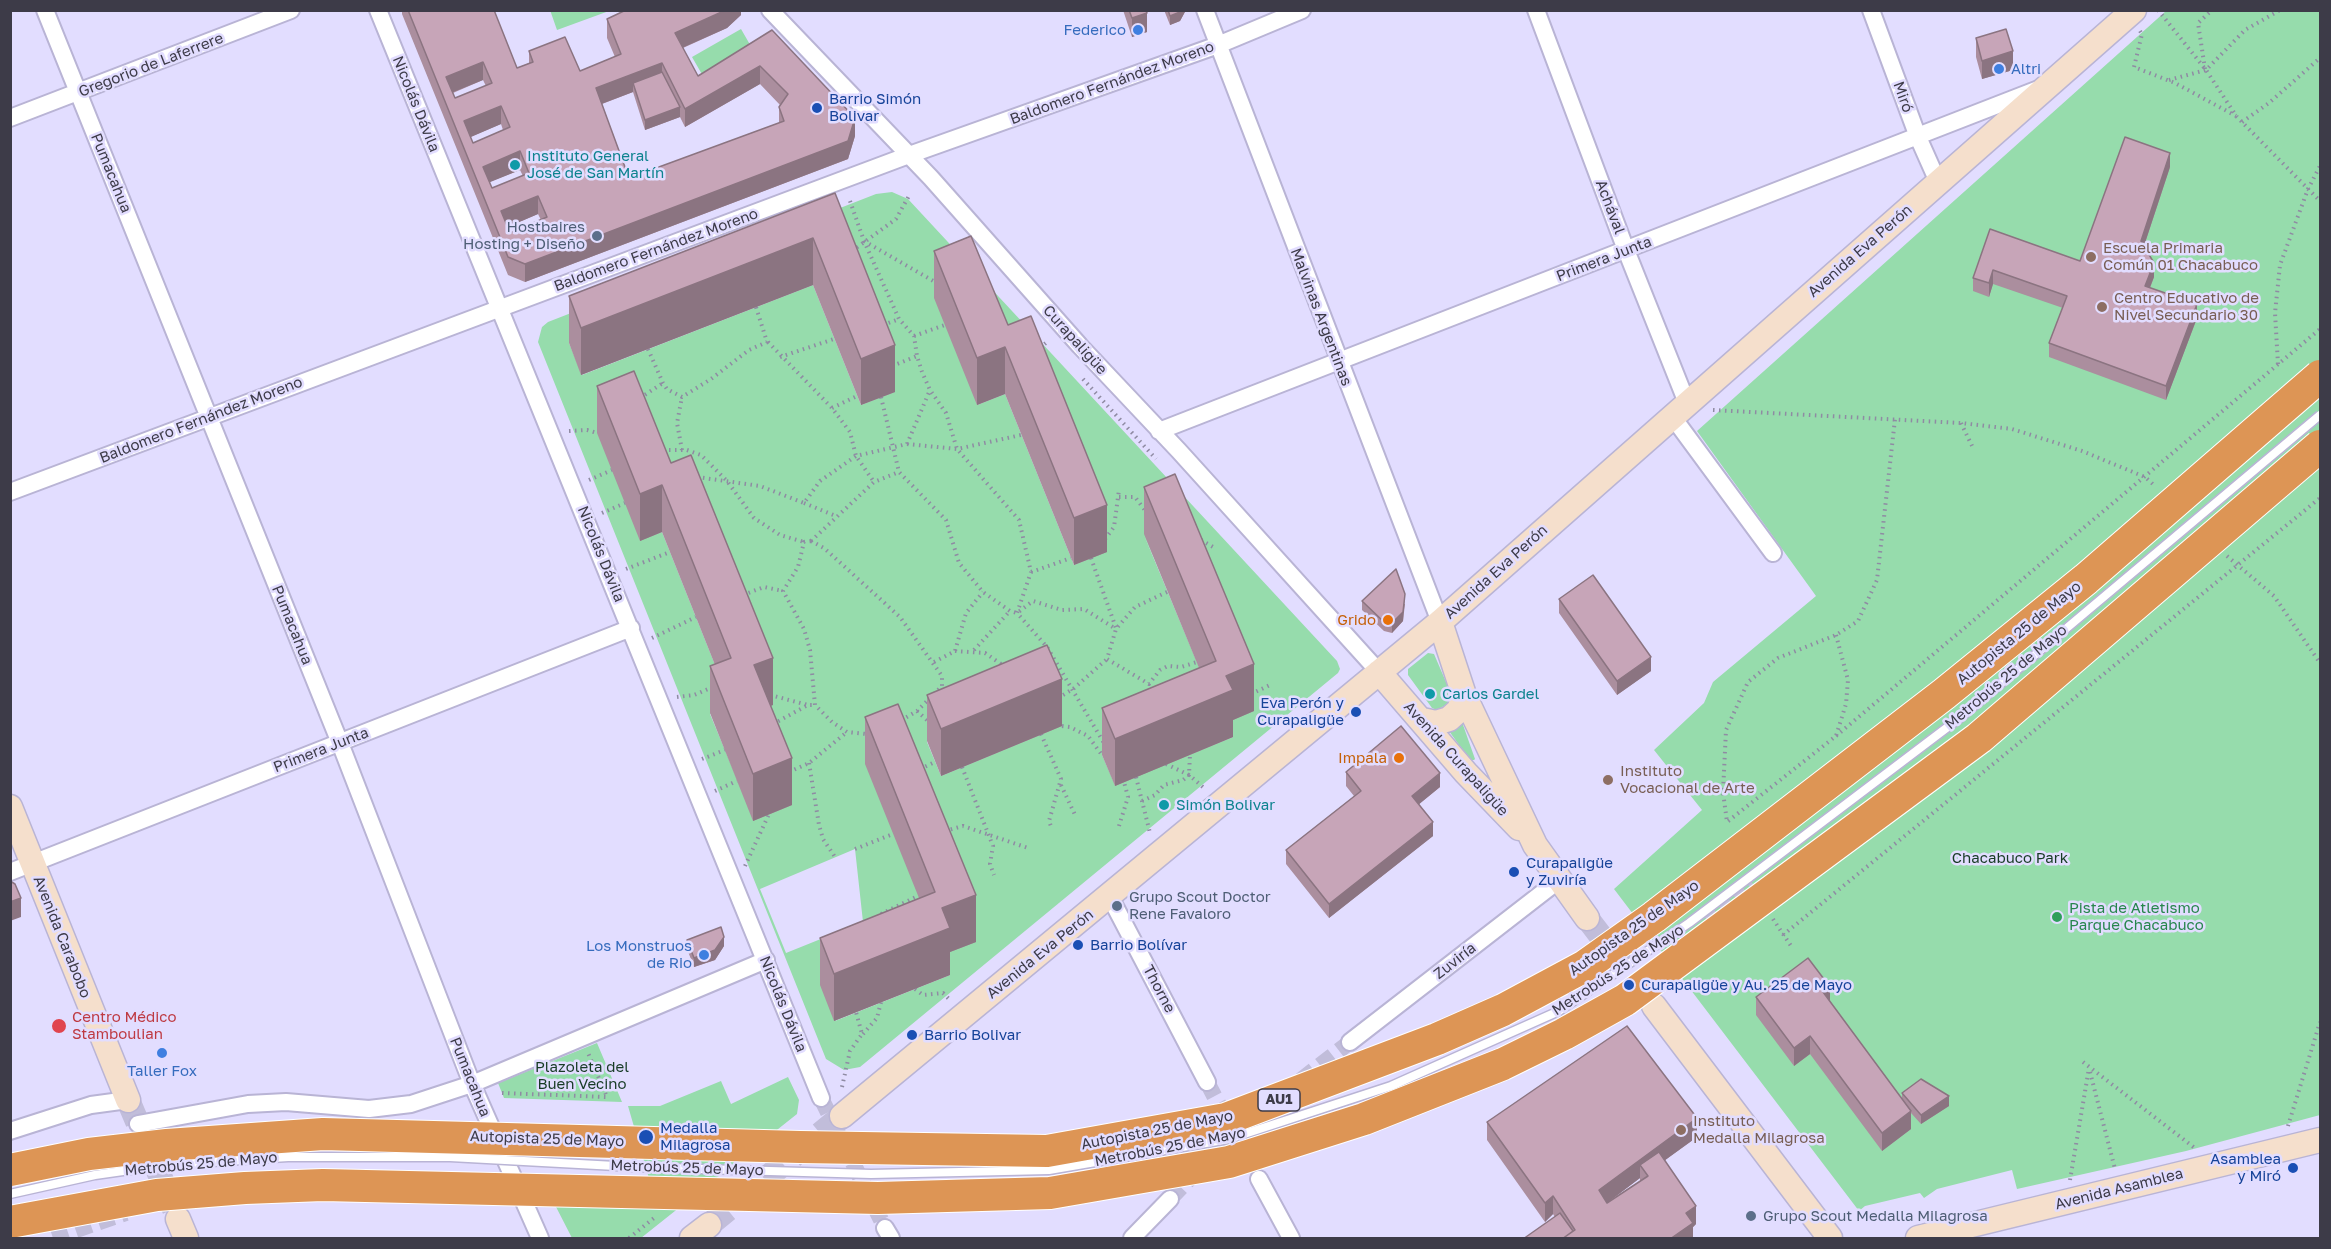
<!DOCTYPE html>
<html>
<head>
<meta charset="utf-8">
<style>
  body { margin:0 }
  #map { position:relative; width:2331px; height:1249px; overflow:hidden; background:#e2ddff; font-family:"Golos Text",sans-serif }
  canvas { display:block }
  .frame { position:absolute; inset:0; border:12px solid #3d3b48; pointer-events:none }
</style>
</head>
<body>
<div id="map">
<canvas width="2331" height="1249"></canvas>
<div class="frame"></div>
</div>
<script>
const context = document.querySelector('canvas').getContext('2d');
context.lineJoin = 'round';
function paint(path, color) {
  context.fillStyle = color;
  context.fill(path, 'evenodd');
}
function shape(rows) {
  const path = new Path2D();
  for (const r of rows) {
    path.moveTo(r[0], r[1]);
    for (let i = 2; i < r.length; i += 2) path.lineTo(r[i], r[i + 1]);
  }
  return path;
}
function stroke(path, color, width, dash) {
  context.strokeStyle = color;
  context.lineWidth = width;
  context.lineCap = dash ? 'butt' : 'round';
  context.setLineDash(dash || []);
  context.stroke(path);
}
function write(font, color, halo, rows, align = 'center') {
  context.font = font + ' "Golos Text",sans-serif';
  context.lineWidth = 5;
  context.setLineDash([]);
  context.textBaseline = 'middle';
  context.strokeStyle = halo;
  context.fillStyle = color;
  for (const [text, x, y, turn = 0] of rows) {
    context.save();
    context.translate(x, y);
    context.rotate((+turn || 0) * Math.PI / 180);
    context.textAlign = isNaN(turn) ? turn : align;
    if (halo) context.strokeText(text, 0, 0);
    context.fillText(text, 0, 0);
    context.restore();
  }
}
const green = shape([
  [550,10,609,10,609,11,557,30],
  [2166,11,2320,11,2320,1115,2186,1151,2017,1189,2012,1170,1937,1189,1924,1198,1920,1193,1865,1206,1859,1211,1614,889,1702,810,1654,750,1704,703,1713,682,1816,596,1697,431],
  [741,29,756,55,707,83,692,57],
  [892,192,908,199,1337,661,1340,669,1338,673,860,1067,844,1070,826,1059,538,342,542,327,548,322,876,194],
  [842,259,894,392,861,405,813,285,582,375,569,343],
  [1031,363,1107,551,1074,565,1005,394,977,405],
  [691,502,791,805,754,820,710,714,731,705,670,552,662,532,640,540],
  [1144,535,1233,737,1115,785,1102,755,1216,708],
  [1061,726,941,776,927,742,927,741],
  [855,849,863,922,786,953,760,889],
  [935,938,950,975,835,1021],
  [1428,653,1434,654,1452,696,1451,702,1437,710,1432,708,1408,675,1408,669],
  [1462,722,1475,759,1474,760,1470,760,1449,731],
  [597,1043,622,1102,504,1098,498,1083],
  [788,1077,799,1100,797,1114,641,1238,572,1238,554,1203,657,1206,628,1106,660,1106,721,1081,731,1104]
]);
const pedestrianTunnel = shape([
  [1707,920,1753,884]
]);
const minorTunnel = shape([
  [1301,1080,1350,1042],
  [1207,1082,1229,1124],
  [821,1098,885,1228],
  [1170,1199,1238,1129],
  [53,1238,126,1213]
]);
const secondaryTunnel = shape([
  [1587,918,1651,1002],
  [128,1100,174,1209],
  [709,1225,842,1116]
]);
const path = shape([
  [2158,10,2206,70,2237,117,2320,201],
  [2140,31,2142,34,2134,67,2175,83,2236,116],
  [2205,69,2198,23,2212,10],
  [2169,80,2206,70,2245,30,2280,10],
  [2242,122,2269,103,2320,58],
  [850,201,864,241,899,319,914,336,917,356,922,372,930,390,946,413,957,449,1019,520,1031,572,1017,613,1047,647,1104,743],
  [864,241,937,283],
  [852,251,896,219,910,194],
  [883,325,899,319],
  [914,336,945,325],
  [768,342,832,408,850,432,856,456,874,482],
  [1040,348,1047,342],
  [648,349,663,383,667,389,682,397,711,379,749,350,767,342,756,307],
  [780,357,834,339],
  [2278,364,2275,313,2280,265,2308,189,2320,166],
  [892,366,917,356],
  [1083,379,1156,459],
  [881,397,899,472,946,520,959,563,983,592,1010,611,1017,613,1033,601,1062,610,1084,609,1116,629],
  [640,398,663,383],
  [832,408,857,396],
  [1713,410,1961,423,2012,429,2082,451,2145,477,2155,486],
  [1961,423,1973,448],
  [569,431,587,430,597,433],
  [907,444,957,449,1021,435],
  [663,450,687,450,701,455,727,481,754,518,780,535,804,542],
  [682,450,677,423,682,397],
  [697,477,760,486,804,503,820,481,856,456,907,444,930,390],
  [589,480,612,470],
  [1119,497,1135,497,1147,513],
  [804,503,836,516],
  [602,513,625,503],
  [1105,539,1114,527,1119,490],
  [1201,540,1215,548],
  [811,541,824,548,900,617,942,676,942,686,917,711,876,735,847,732,832,722,815,705,810,650,804,629,783,591,798,567,804,542,811,541],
  [811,541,874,482,899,472],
  [2227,556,2274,596,2320,663],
  [1091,558,1116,628],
  [626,569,670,552],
  [1031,572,1071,558],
  [1167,592,1135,607,1116,629,1107,659,1149,684,1160,670,1168,666,1181,667,1197,662],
  [743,595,764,587,783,591],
  [1836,635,1848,680,1846,704,1836,736,1727,822,1723,792,1726,730,1748,682,1778,658,1836,635,1858,621,1877,580,1895,419],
  [652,638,696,617],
  [974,650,1010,611],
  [955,651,985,653,1004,666],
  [934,662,955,651,966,613,983,592],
  [1251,694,1270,685],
  [770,695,808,705],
  [677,697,694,695,713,687],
  [1058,698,1073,689,1107,659],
  [917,711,929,722],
  [773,724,808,705,815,705],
  [1062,726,1070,727,1088,736,1102,755],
  [1041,734,1061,779,1049,821,1052,829],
  [1836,736,2320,329],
  [702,759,725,750],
  [809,763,819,825,823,839,835,857],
  [1166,764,1189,775,1190,754],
  [962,767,993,846,990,864,994,875],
  [920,769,935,762],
  [789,772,809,763,847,732],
  [1136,777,1150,833],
  [1061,785,1076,817],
  [715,791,737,781],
  [1142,801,1155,795,1164,785,1183,780,1189,775,1204,788],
  [1119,826,1128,797,1124,782],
  [945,831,963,826,1028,848],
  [855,849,893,834],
  [745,866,769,814],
  [881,914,918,896],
  [1773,919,1791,946],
  [1783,935,2320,498],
  [915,989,923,995,943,993,950,1000],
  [863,1034,877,1018,881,1002],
  [2083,1062,2196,1149],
  [2090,1072,2115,1169],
  [842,1087,850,1051,862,1034,856,1012],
  [502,1093,607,1097,588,1053],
  [2288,1126,2320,1022],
  [2070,1180,2089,1068],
  [629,1238,654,1218]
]);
const minor = shape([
  [45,10,340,743,472,1084,540,1238],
  [378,10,821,1098],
  [770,10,931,178,1080,346,1179,451,1379,672],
  [1205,10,1440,622],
  [1536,10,1626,250,1687,403],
  [1871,10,1918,137,1938,182],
  [10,118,291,10],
  [1672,416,1773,553],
  [1159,431,2036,90],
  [10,492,909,155,1218,45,1302,10],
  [10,872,631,628],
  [1110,897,1207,1082],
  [1350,1042,1559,880],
  [138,1124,248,1104,286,1102,369,1109,411,1104,472,1084,766,960],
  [10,1131,91,1105,128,1100],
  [1259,1179,1291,1238],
  [885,1228,891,1238],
  [1132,1238,1170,1199]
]);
const secondary = shape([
  [1440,622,1464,695,1535,845,1587,918],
  [1379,672,1466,773,1519,828],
  [1422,720,1436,723,1449,719,1459,710,1464,695],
  [10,807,128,1100],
  [1654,1006,1830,1238],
  [842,1116,1440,622,2134,10],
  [178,1219,186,1238],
  [692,1238,709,1225],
  [1918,1238,2320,1140]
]);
const serviceBridge = shape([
  [10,1194,95,1175,165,1165,288,1157,450,1157,634,1167,871,1174,1049,1170,1229,1139,1391,1086,1559,1011,1689,923,1961,717,2320,415]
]);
const motorwayBridge = shape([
  [10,1170,89,1154,167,1145,323,1134,800,1147,1047,1151,1226,1119,1437,1039,1503,1010,1585,966,1654,917,1944,694,2086,579,2320,376],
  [10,1222,157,1195,245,1188,323,1185,878,1198,1050,1193,1229,1162,1364,1119,1503,1064,1564,1034,1625,1000,1979,738,2320,446]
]);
const wall = shape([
  [402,10,494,10,517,68,529,63,529,51,580,71,615,57,607,38,607,19,741,10,741,15,727,28,683,48,698,76,772,30,855,136,848,159,525,282,508,275,402,14],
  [483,80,486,86,455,98,453,93],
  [760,84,780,105,779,107,779,123,629,178,602,104,633,92,645,130,680,117,685,127],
  [501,124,503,130,473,143,470,137],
  [520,170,523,176,492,188,489,182],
  [538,214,541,220,510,233,507,227],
  [1123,10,1146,10,1147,32,1132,37],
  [1164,10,1186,10,1180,21,1170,25],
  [1976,38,2013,70,1982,79,1976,57],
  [2170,167,2144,246,2154,277,2150,288,2197,318,2166,400,2049,357,2049,343,2063,308,1993,284,1989,297,1973,291,1973,278,1990,229,2080,261],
  [835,193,895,392,861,405,813,285,581,375,569,343,569,296],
  [934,251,1008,325,1107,552,1074,565,1005,394,977,405,934,298],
  [597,386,671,463,773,705,770,706,792,805,753,821,710,713,710,666,715,665,662,532,640,541,597,433],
  [1144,487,1254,711,1233,720,1233,737,1115,786,1102,755,1102,708,1199,668,1144,534],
  [1559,599,1651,671,1617,695,1559,613],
  [1362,601,1405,604,1403,621,1392,633,1384,631,1362,610],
  [927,695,1062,726,941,776,927,741],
  [865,717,976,942,950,952,950,975,834,1021,820,985,820,938,919,898,865,764],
  [1346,772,1440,787,1419,804,1433,836,1329,918,1286,864,1286,850,1354,796,1346,786],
  [687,940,724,946,715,960,694,967,687,949],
  [1756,997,1830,1001,1902,1099,1902,1093,1949,1106,1921,1124,1911,1113,1911,1129,1882,1151,1810,1054,1794,1066,1756,1015],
  [1487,1122,1697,1137,1665,1160,1696,1224,1693,1227,1693,1239,1523,1239,1555,1217,1553,1214,1545,1222,1487,1140],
  [1640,1178,1640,1181,1607,1203]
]);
const shadedWall = shape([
  [726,10,741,10,741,15,727,28,675,51,675,33],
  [1181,10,1186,10,1180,21,1170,25,1170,16],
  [1147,13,1147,32,1132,37,1132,18],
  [2013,51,2013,70,1982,79,1982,61],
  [483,62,483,80,446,95,446,77],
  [662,63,662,81,633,83,633,92,596,106,596,88],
  [760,66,760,84,685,127,685,109],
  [501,106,501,124,464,140,464,121],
  [680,107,680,117,645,130,645,120],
  [855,118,855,136,848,159,525,282,525,264],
  [520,151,520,170,483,185,483,167],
  [2170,153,2170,167,2141,255,2141,241],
  [538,196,538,214,501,230,501,211],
  [813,238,813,285,581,375,581,328],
  [2154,263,2154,277,2145,300,2145,286],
  [1993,270,1993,284,1989,297,1989,283],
  [2197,304,2197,318,2166,400,2166,386],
  [895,345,895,392,861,405,861,359],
  [1005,347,1005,394,977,405,977,358],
  [662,485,662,532,640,541,640,494],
  [1107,505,1107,552,1074,565,1074,518],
  [1405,594,1403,621,1392,633,1392,623],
  [1651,657,1651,671,1617,695,1617,681],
  [773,658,773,705,754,712,754,665],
  [1254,664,1254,711,1233,720,1233,737,1115,786,1115,739,1226,676],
  [1062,679,1062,726,941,776,941,729],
  [792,758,792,805,753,821,753,774],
  [1440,773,1440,787,1412,810,1412,796],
  [1433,822,1433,836,1329,918,1329,904],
  [976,895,976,942,950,952,950,975,834,1021,834,974,942,908],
  [21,898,21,917,10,921,10,902],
  [724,937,724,946,715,960,694,967,694,958],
  [1830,987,1830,1005,1823,992],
  [1810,1036,1810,1054,1794,1066,1794,1048],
  [1949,1096,1949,1106,1921,1124,1921,1115],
  [1911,1111,1911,1129,1882,1151,1882,1133],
  [1697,1118,1697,1137,1646,1174,1640,1165,1640,1178,1599,1209,1599,1190],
  [1553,1196,1553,1214,1545,1222,1545,1203],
  [1696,1206,1696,1224,1693,1227,1693,1239,1670,1239,1686,1213]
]);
const building = shape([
  [408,10,494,10,517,68,533,62,529,51,565,37,580,71,621,54,607,19,626,10,726,10,675,33,698,76,772,30,855,118,848,141,525,264,508,257,408,10],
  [483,62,492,83,455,98,446,77,483,62],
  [662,63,685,109,760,66,788,94,779,107,784,121,629,178,596,88,662,63],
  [501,106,510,127,473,143,464,121,501,106],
  [520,151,529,173,492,188,483,167,520,151],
  [538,196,547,217,510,233,501,211,538,196],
  [1129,10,1146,10,1147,13,1132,18,1129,10],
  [1168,10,1181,10,1180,12,1170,16,1168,10],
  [2006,29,2013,51,1982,61,1976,38,2006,29],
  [662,72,680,107,645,120,633,83,662,72],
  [2125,137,2170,153,2141,241,2154,263,2145,286,2197,304,2166,386,2049,343,2067,296,1993,270,1989,283,1973,278,1990,229,2080,261,2125,137],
  [835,193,895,345,861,359,813,238,581,328,569,296,835,193],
  [971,236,1008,325,1031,316,1107,505,1074,518,1005,347,977,358,934,251,971,236],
  [634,371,671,463,691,455,773,658,754,665,792,758,753,774,710,666,731,658,670,505,662,485,640,494,597,386,634,371],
  [1175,474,1254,664,1226,676,1233,690,1115,739,1102,708,1216,661,1144,487,1175,474],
  [1396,569,1405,594,1403,612,1392,623,1384,622,1362,601,1396,569],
  [1593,575,1651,657,1617,681,1559,599,1593,575],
  [1047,645,1062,679,941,729,927,695,1047,645],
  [898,704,976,895,942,908,950,928,834,974,820,938,935,892,865,717,898,704],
  [1401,726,1440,773,1412,796,1433,822,1329,904,1286,850,1361,791,1346,772,1401,726],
  [10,881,15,884,21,898,10,902,10,881],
  [721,927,724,937,715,950,694,958,687,940,721,927],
  [1808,958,1830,987,1823,992,1911,1111,1882,1133,1810,1036,1794,1048,1756,997,1808,958],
  [1627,1026,1697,1118,1599,1190,1607,1203,1648,1176,1640,1165,1659,1152,1696,1206,1686,1213,1693,1223,1670,1239,1562,1239,1575,1230,1553,1196,1545,1203,1487,1122,1627,1026],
  [1921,1079,1949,1096,1921,1115,1902,1093,1921,1079],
  [1560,1213,1573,1231,1562,1239,1523,1239,1560,1213]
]);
const markers = [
  [1138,30,6,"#3f7fe0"],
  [1999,69,6,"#3f7fe0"],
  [817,108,6,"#1a4fb4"],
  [515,165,6,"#0f9aa8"],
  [597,236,6,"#5c6f8a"],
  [2091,257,6,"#8d6e63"],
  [2102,307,6,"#8d6e63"],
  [1388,620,6,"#e8710a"],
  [1430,694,6,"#0f9aa8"],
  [1356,712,6,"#1a4fb4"],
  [1399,758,6,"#e8710a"],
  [1608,780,6,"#8d6e63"],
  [1164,805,6,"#0f9aa8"],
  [1514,872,6,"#1a4fb4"],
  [1117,906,6,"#5c6f8a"],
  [2057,917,6,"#2e9e5b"],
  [1078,945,6,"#1a4fb4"],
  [704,955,6,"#3f7fe0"],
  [1629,985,6,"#1a4fb4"],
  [59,1026,8,"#e0444e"],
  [912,1035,6,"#1a4fb4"],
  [162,1053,6,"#3f7fe0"],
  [1681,1130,6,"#8d6e63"],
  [646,1137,8,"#1a4fb4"],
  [2293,1168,6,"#1a4fb4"],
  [1751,1216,6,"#5c6f8a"]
];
const shields = [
  [1279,1100,42]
];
const shieldNames = [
  ["AU1",1279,1100]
];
const shopNames = [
  ["Federico",1126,30],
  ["Altri",2011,69,"left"],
  ["Los Monstruos",692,946],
  ["de Rio",692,963],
  ["Taller Fox",162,1071,"center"]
];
const streetNames = [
  ["Gregorio de Laferrere",151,65,-21],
  ["Baldomero Fernández Moreno",1112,83,-20],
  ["Miró",1903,97,70],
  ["Nicolás Dávila",416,104,68],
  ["Pumacahua",111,173,68],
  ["Achával",1610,207,69],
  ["Baldomero Fernández Moreno",656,250,-20],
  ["Avenida Eva Perón",1860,251,-41],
  ["Primera Junta",1604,259,-21],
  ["Malvinas Argentinas",1321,317,69],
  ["Curapaligüe",1075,340,48],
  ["Baldomero Fernández Moreno",201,420,-21],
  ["Nicolás Dávila",601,554,68],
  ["Avenida Eva Perón",1496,572,-42],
  ["Pumacahua",292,625,68],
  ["Autopista 25 de Mayo",2019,633,-39],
  ["Metrobús 25 de Mayo",2006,677,-40],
  ["Primera Junta",321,750,-21],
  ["Avenida Curapaligüe",1456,759,48],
  ["Autopista 25 de Mayo",1634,928,-35],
  ["Avenida Carabobo",62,937,68],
  ["Avenida Eva Perón",1040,954,-39],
  ["Zuviría",1455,961,-38],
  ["Metrobús 25 de Mayo",1618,970,-33],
  ["Thorne",1159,989,62],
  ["Nicolás Dávila",783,1004,68],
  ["Pumacahua",470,1077,68],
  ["Autopista 25 de Mayo",1157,1130,-11],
  ["Autopista 25 de Mayo",547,1139,2],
  ["Metrobús 25 de Mayo",1170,1147,-11],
  ["Metrobús 25 de Mayo",201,1164,-5],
  ["Metrobús 25 de Mayo",687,1168,2],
  ["Avenida Asamblea",2119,1189,-14]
];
const transitNames = [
  ["Barrio Simón",829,99],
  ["Bolivar",829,116],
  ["Eva Perón y",1344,703,"right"],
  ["Curapaligüe",1344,720,"right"],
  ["Curapaligüe",1526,863],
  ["y Zuviría",1526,880],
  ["Barrio Bolívar",1090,945],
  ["Curapaligüe y Au. 25 de Mayo",1641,985],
  ["Barrio Bolivar",924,1035],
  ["Medalla",660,1128],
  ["Milagrosa",660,1145],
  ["Asamblea",2281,1159,"right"],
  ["y Miró",2281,1176,"right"]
];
const cultureNames = [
  ["Instituto General",527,156],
  ["José de San Martín",527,173],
  ["Carlos Gardel",1442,694],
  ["Simón Bolivar",1176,805]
];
const serviceNames = [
  ["Hostbaires",585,227,"right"],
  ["Hosting + Diseño",585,244,"right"],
  ["Grupo Scout Doctor",1129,897],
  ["Rene Favaloro",1129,914],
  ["Grupo Scout Medalla Milagrosa",1763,1216]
];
const educationNames = [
  ["Escuela Primaria",2103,248],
  ["Común 01 Chacabuco",2103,265],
  ["Centro Educativo de",2114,298],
  ["Nivel Secundario 30",2114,315],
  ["Instituto",1620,771],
  ["Vocacional de Arte",1620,788],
  ["Instituto",1693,1121],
  ["Medalla Milagrosa",1693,1138]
];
const foodNames = [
  ["Grido",1376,620],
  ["Impala",1387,758]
];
const parkNames = [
  ["Chacabuco Park",2010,858],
  ["Plazoleta del",582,1067],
  ["Buen Vecino",582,1084]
];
const leisureNames = [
  ["Pista de Atletismo",2069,908],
  ["Parque Chacabuco",2069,925]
];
const healthNames = [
  ["Centro Médico",72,1017],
  ["Stamboulian",72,1034]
];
paint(green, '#96dcac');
stroke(pedestrianTunnel, '#c1bdda', 12, [12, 6]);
stroke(minorTunnel, '#c1bdda', 16, [16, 8]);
stroke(secondaryTunnel, '#c1bdda', 24, [24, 12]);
stroke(minor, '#b9b4d5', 20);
stroke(secondary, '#b9b4d5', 27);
stroke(path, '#8f8ba3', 4, [1.5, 4.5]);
stroke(minor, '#fff', 16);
stroke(secondary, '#f5dfcc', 24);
stroke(serviceBridge, '#b9b4d5', 11, []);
stroke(motorwayBridge, '#fff', 34, []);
stroke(serviceBridge, '#fff', 8);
stroke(motorwayBridge, '#dd9555', 32);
paint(wall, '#ab8e9e');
paint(shadedWall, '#8b7481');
paint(building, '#c7a5b8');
stroke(building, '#8b7481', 1.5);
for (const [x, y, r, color] of markers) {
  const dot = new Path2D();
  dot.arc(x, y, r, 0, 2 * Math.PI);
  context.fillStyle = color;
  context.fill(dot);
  stroke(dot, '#e2ddff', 2);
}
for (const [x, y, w] of shields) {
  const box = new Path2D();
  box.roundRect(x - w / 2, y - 11, w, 22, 4.5);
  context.fillStyle = '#e2ddff';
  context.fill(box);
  stroke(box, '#3d3b48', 1.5);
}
write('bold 14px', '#3d3b48', null, shieldNames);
write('15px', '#366cbe', '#e2ddff', shopNames, 'right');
write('15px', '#3d3b48', '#e2ddff', streetNames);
write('15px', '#164399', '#e2ddff', transitNames, 'left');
write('15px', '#0d838f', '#e2ddff', cultureNames, 'left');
write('15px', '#4e5e75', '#e2ddff', serviceNames, 'left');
write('15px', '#785e54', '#e2ddff', educationNames, 'left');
write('15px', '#c56008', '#e2ddff', foodNames, 'right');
write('15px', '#173b25', '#e2ddff', parkNames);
write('15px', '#27864d', '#e2ddff', leisureNames, 'left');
write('15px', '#be3a42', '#e2ddff', healthNames, 'left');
</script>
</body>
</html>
